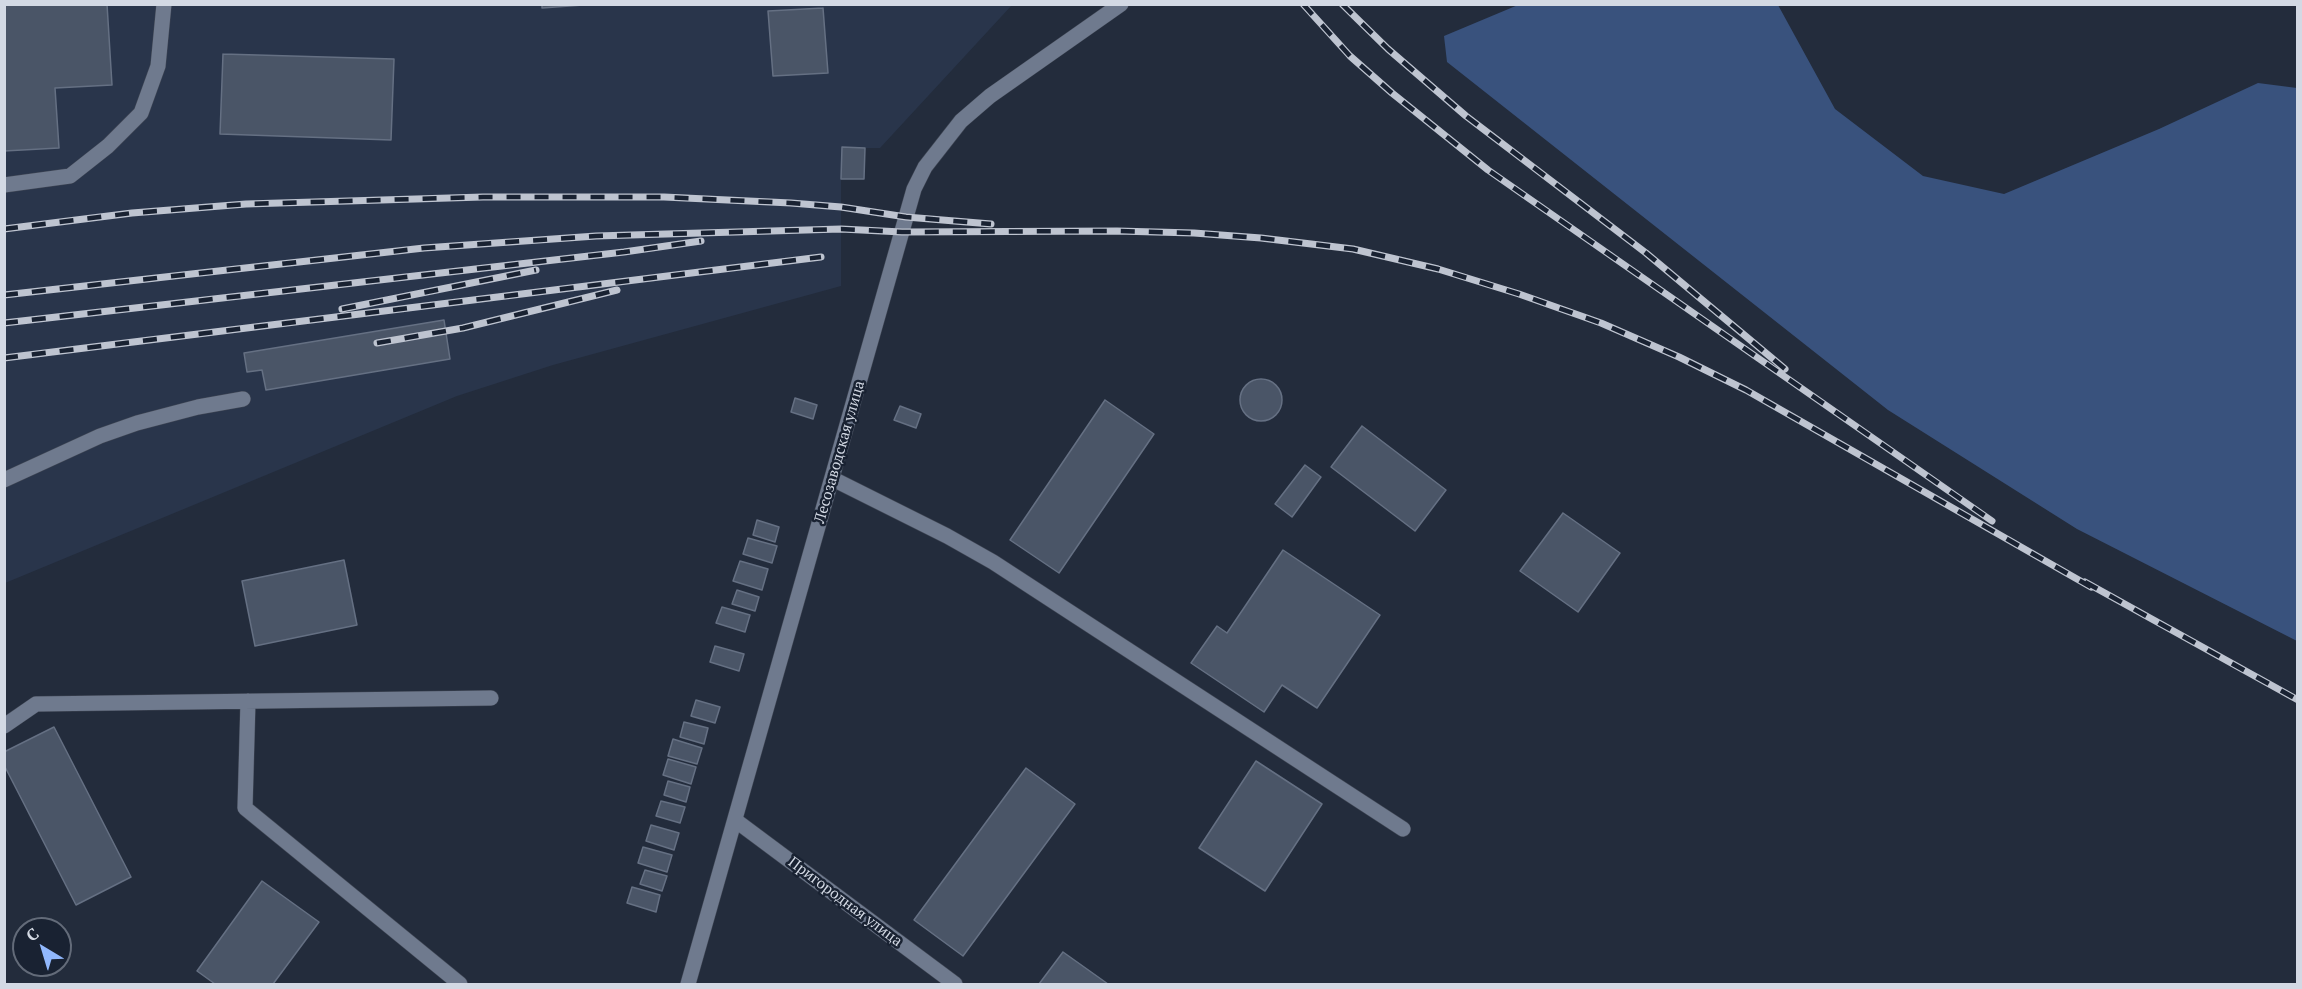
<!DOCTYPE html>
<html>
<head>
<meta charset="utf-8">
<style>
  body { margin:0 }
  #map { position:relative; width:2302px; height:989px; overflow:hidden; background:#232c3c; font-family:"PT Serif",serif }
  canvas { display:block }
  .frame { position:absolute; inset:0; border:6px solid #d3d9e4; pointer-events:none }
  .north { position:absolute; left:12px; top:917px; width:60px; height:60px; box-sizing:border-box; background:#192232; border:2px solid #636b79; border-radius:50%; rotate:322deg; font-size:16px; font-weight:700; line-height:24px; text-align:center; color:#d3d9e4 }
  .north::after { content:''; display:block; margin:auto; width:21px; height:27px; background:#91b8fd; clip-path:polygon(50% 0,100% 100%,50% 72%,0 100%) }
</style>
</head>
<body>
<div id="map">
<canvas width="2302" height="989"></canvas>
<div class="frame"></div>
<div class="north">С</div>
</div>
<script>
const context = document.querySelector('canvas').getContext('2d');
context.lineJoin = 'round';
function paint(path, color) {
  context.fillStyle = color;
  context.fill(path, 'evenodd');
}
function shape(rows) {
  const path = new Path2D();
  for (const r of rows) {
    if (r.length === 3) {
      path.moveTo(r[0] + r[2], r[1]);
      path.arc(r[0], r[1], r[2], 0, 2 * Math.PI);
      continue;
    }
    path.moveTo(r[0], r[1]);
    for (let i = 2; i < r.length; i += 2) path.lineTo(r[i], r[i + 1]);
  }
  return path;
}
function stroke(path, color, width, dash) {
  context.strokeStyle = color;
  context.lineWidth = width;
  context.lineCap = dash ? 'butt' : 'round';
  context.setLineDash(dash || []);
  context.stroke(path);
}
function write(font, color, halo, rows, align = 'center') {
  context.font = font + ' "PT Serif",serif';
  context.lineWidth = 5;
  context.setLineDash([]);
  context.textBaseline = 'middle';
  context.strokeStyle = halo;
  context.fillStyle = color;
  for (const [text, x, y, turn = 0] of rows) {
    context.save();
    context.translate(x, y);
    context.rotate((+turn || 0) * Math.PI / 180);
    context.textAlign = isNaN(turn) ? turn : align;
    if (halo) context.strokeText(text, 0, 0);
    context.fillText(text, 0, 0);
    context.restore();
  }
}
const built = shape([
  [5,5,1012,5,880,148,865,148,864,179,841,179,841,286,553,365,457,396,5,583]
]);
const green = shape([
  [1518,5,1778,5,1835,109,1923,176,2004,194,2159,129,2258,83,2297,88,2297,641,2077,529,1888,410,1447,62,1444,36]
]);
const building = shape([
  [4,4,107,4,112,85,55,88,59,148,4,151,4,4],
  [542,4,597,4,542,8,542,4],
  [823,8,828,73,773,76,768,11,823,8],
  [223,54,394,59,391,140,220,134,223,54],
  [842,147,865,148,864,179,841,179,842,147],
  [444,320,450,359,266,390,262,370,247,372,244,353,444,320],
  [1261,400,21],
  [795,398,817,405,813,419,791,412,795,398],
  [1105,400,1154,434,1059,573,1010,540,1105,400],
  [900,406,921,414,916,428,894,420,900,406],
  [1362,426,1446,490,1415,531,1331,467,1362,426],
  [1305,465,1321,477,1292,517,1275,504,1305,465],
  [1563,513,1620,553,1578,612,1520,571,1563,513],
  [757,520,779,527,775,542,753,535,757,520],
  [748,538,777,546,772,563,743,554,748,538],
  [1283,550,1380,615,1317,708,1282,685,1264,712,1191,663,1217,626,1227,633,1283,550],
  [344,560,357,625,255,646,242,581,344,560],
  [740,561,768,569,762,590,733,581,740,561],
  [737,590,759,597,755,611,732,604,737,590],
  [722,607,750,615,745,632,716,623,722,607],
  [715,646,744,654,739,671,710,662,715,646],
  [696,700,720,707,715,723,691,716,696,700],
  [684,722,708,728,704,744,680,737,684,722],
  [54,727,131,877,76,905,4,765,4,752,54,727],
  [673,739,702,748,697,764,668,756,673,739],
  [668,759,696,767,691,784,663,775,668,759],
  [1256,761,1322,804,1265,891,1199,848,1256,761],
  [1026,768,1075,804,963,956,914,920,1026,768],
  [668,781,690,787,686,802,664,795,668,781],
  [661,801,685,807,680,823,656,816,661,801],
  [651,825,679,833,674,850,646,841,651,825],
  [643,847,672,855,667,872,638,863,643,847],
  [645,870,667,876,662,891,640,884,645,870],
  [262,881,319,922,273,984,215,984,197,971,262,881],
  [632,887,660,895,656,912,627,903,632,887],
  [1063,952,1108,984,1039,984,1063,952]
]);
const service = shape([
  [4,185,70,176,108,146,141,113,158,66,164,4],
  [833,479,947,536,993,562,1403,829],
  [4,480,100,436,137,423,198,407,243,399],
  [248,701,245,808,460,984],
  [4,726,36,704,491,698]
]);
const minor = shape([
  [735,820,955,984],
  [688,984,914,189,925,167,961,121,990,96,1121,4]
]);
const rail = shape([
  [1303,4,1350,56,1392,93,1488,170,1992,521],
  [1342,4,1388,49,1466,116,1646,253,1785,369],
  [4,229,132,213,246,204,483,197,664,197,791,203,841,207,906,217,991,224],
  [4,295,424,248,596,236,841,229,902,232,1117,231,1194,233,1261,238,1353,249,1438,269,1519,294,1601,323,1679,357,1746,390,2091,587],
  [342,309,536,270],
  [4,323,624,252,701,241],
  [377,343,463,328,617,290],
  [4,358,821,257],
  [2085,582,2298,700]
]);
const streetNames = [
  ["Лесозаводская улица",840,452,-74],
  ["Пригородная улица",845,902,37]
];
paint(built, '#29354b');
paint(green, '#39527d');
paint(building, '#4a5567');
stroke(building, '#657083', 1.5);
stroke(service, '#404755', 16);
stroke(minor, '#404755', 16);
stroke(service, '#6f7a8e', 15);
stroke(minor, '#6f7a8e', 15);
stroke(rail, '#bec4d0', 7);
stroke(rail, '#192232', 4.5, [14]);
write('15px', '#d3d9e4', '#192232', streetNames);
</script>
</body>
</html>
